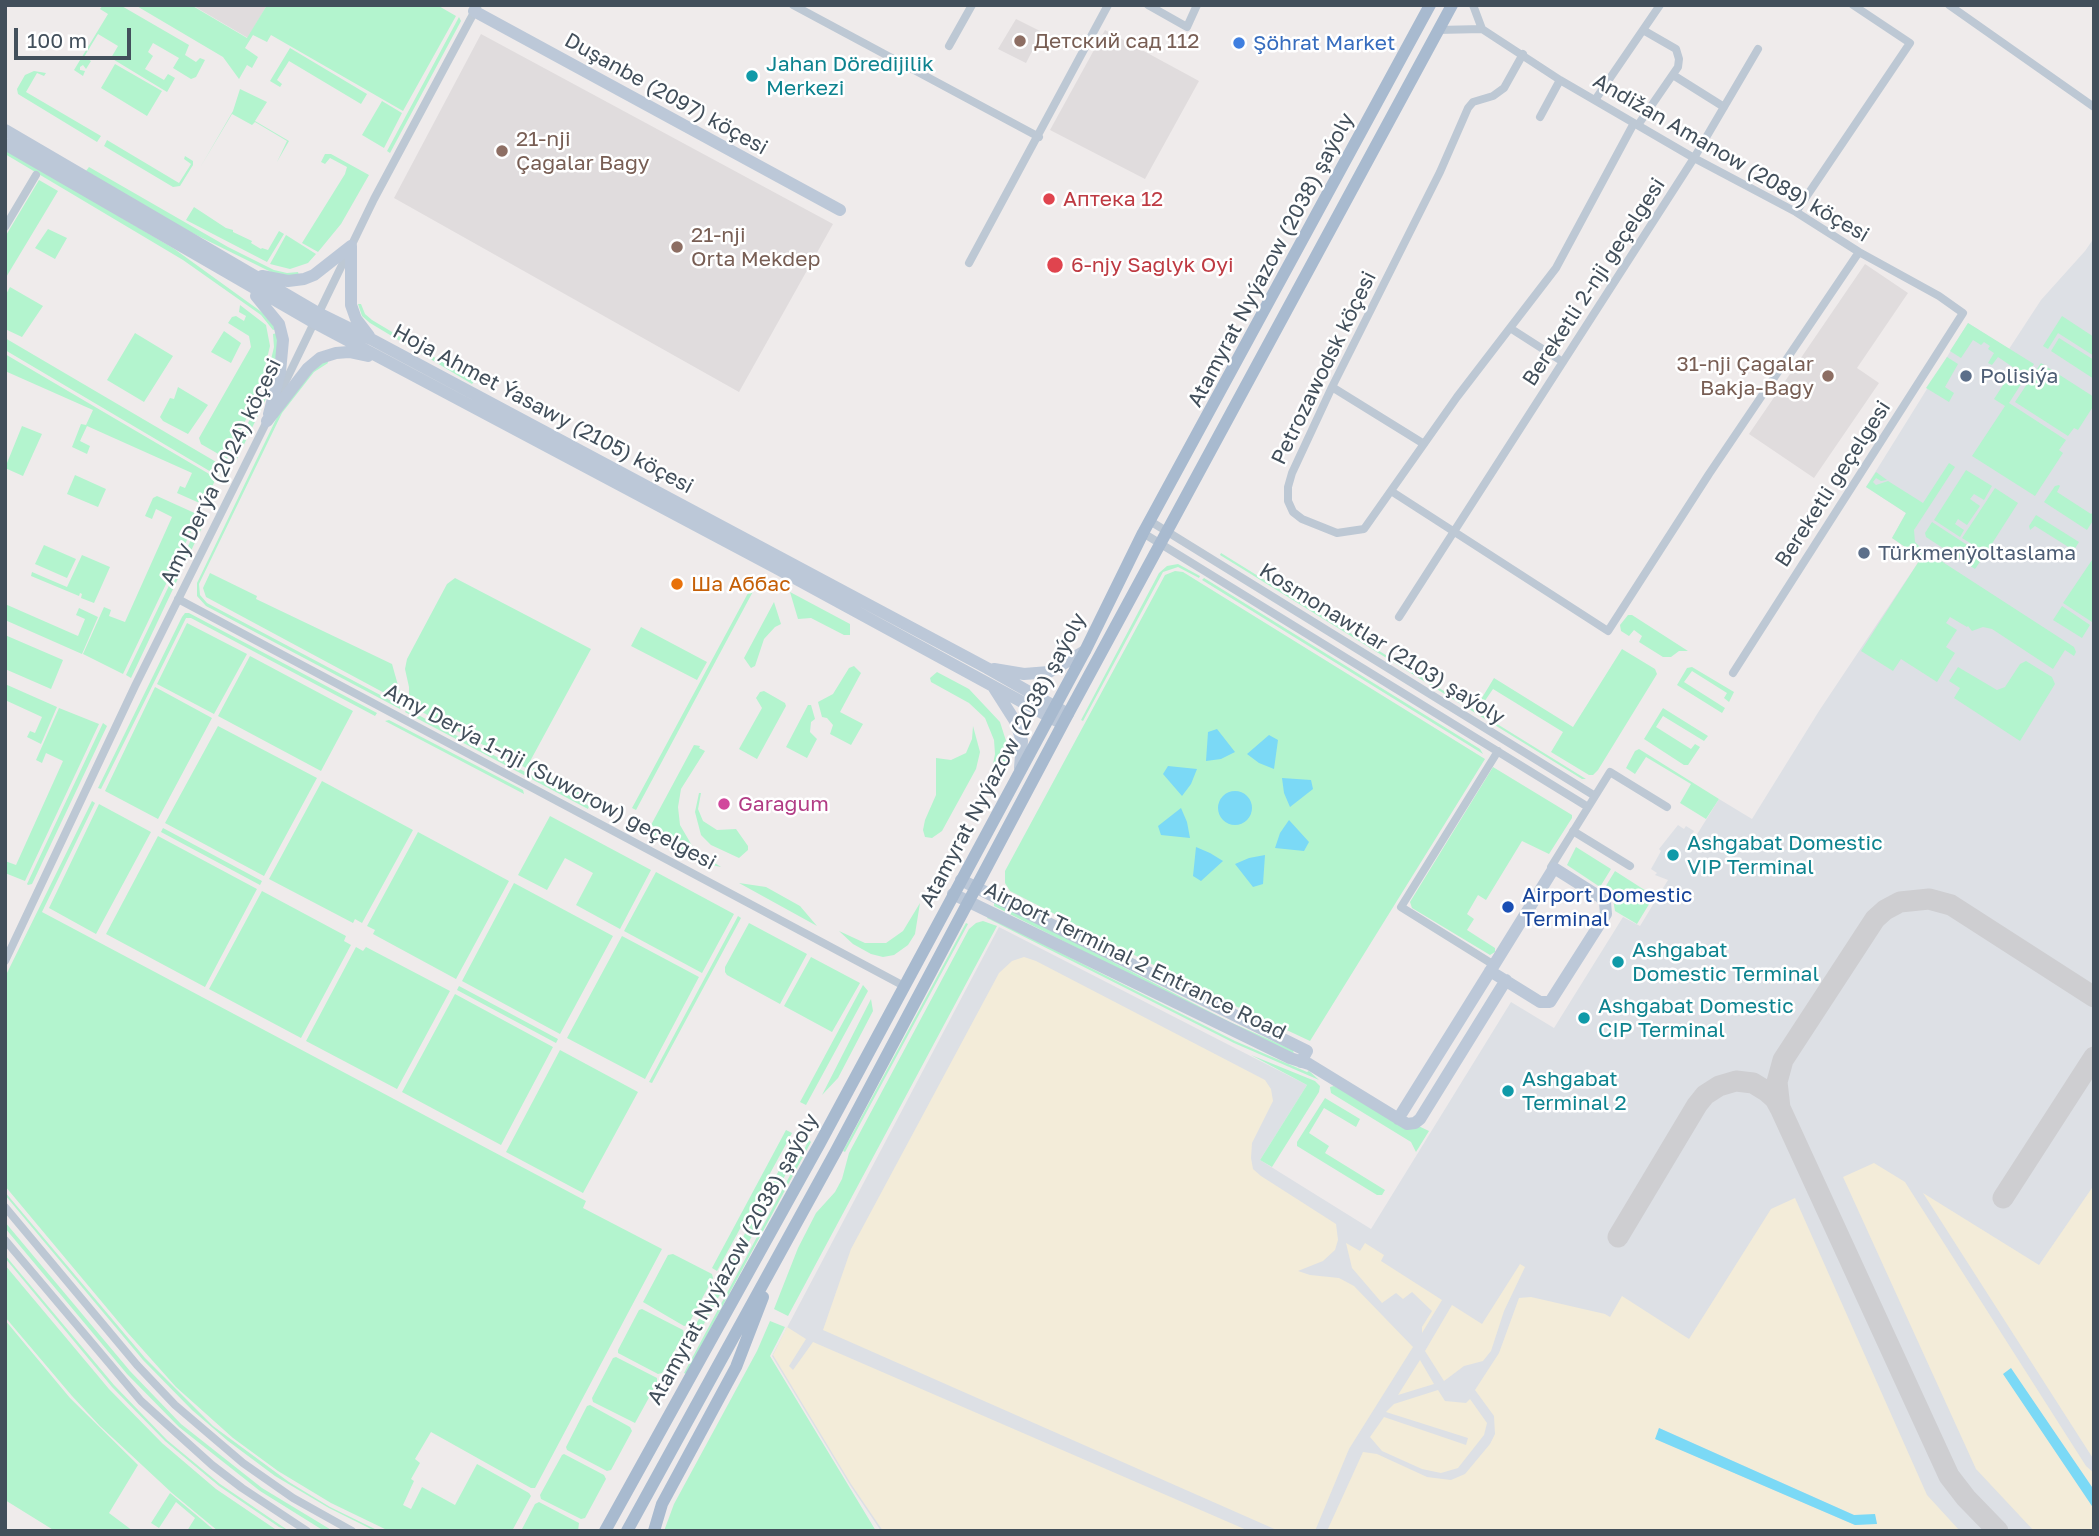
<!DOCTYPE html>
<html>
<head>
<meta charset="utf-8">
<style>
  body { margin:0 }
  #map { position:relative; width:2099px; height:1536px; overflow:hidden; background:#efebeb; font-family:"Golos Text",sans-serif }
  canvas { display:block }
  .frame { position:absolute; inset:0; border:7px solid #424f5b; pointer-events:none }
  .scale { position:absolute; left:14px; top:28px; width:117px; height:32px; box-sizing:border-box; border:4px solid #424f5b; border-top:0; padding-left:9px; font-size:21px; line-height:24px; white-space:nowrap; color:#424f5b; -webkit-text-stroke:5px #fff; paint-order:stroke }
</style>
</head>
<body>
<div id="map">
<canvas width="2099" height="1536"></canvas>
<div class="frame"></div>
<div class="scale">100 m</div>
</div>
<script>
const context = document.querySelector('canvas').getContext('2d');
context.lineJoin = 'round';
function paint(path, color) {
  context.fillStyle = color;
  context.fill(path, 'evenodd');
}
function shape(rows) {
  const path = new Path2D();
  for (const r of rows) {
    if (r.length === 3) {
      path.moveTo(r[0] + r[2], r[1]);
      path.arc(r[0], r[1], r[2], 0, 2 * Math.PI);
      continue;
    }
    path.moveTo(r[0], r[1]);
    for (let i = 2; i < r.length; i += 2) path.lineTo(r[i], r[i + 1]);
  }
  return path;
}
function stroke(path, color, width, dash) {
  context.strokeStyle = color;
  context.lineWidth = width;
  context.lineCap = dash ? 'butt' : 'round';
  context.setLineDash(dash || []);
  context.stroke(path);
}
function write(font, color, halo, rows, align = 'center') {
  context.font = font + ' "Golos Text",sans-serif';
  context.lineWidth = 5;
  context.setLineDash([]);
  context.textBaseline = 'middle';
  context.strokeStyle = halo;
  context.fillStyle = color;
  for (const [text, x, y, turn = 0] of rows) {
    context.save();
    context.translate(x, y);
    context.rotate((+turn || 0) * Math.PI / 180);
    context.textAlign = isNaN(turn) ? turn : align;
    if (halo) context.strokeText(text, 0, 0);
    context.fillText(text, 0, 0);
    context.restore();
  }
}
const education = shape([
  [192,5,267,5,248,38],
  [1016,19,1042,32,1026,63,998,49],
  [1105,30,1199,81,1145,179,1050,130],
  [481,34,833,224,739,392,394,198],
  [1865,264,1908,293,1857,368,1879,383,1814,478,1749,434]
]);
const airport = shape([
  [2094,238,2094,1531,881,1531,850,1485,772,1356,999,927,1307,1085,1260,1160,1371,1229,1511,1002,1554,1028,1623,917,1640,926,1668,880,1655,875,1657,873,1651,869,1661,851,1659,849,1678,825,1684,829,1686,826,1694,831,1692,834,1696,836,1719,799,1752,819,1819,711,1921,558,1892,538,1906,513,1866,487,1968,323,2009,349,2041,300,2085,251]
]);
const green = shape([
  [103,5,120,5,189,45,185,55,196,62,200,58,205,60,196,77,191,79,173,68,179,58,153,43,148,52,153,56,145,69,164,80,168,74,175,78,167,92,111,58,118,46,98,34,84,57,91,61,86,69,83,65,80,67,80,70,85,71,83,76,74,70,108,14,100,9],
  [135,5,191,5,247,38,267,5,437,5,456,16,403,111,271,35,267,42,253,35,245,48,258,57,252,68,247,65,239,79,223,57],
  [459,17,461,21,390,153,387,151],
  [290,48,367,94,361,104,289,61,277,80,282,84,280,87,270,81],
  [115,64,162,91,147,116,101,88],
  [34,71,46,73,44,76,37,73,26,92,101,136,97,142,18,94,17,89,25,75],
  [240,89,267,102,255,121,289,141,277,162,287,141,255,122,252,125,232,114,201,166,233,111],
  [382,101,402,113,384,148,362,135],
  [107,140,179,183,191,164,184,159,185,156,193,161,193,165,180,186,173,187,104,146],
  [5,149,173,248,263,313,276,329,273,330,261,315,183,260,5,154],
  [325,154,331,154,369,175,341,224,318,252,302,243,345,174,347,167,330,158,325,164,321,162],
  [89,167,228,247,274,270,287,273,298,272,299,275,293,276,273,273,182,228,86,171],
  [39,180,58,191,5,279,5,237],
  [194,207,226,228,233,230,233,232,252,241,251,243,261,249,262,248,268,250,279,231,284,234,267,262,186,220],
  [48,229,67,238,55,259,35,248],
  [286,235,316,254,308,263,290,269,270,264],
  [10,287,43,306,22,337,5,329,5,296],
  [358,304,361,304,365,314,372,320,474,381,472,384,370,323,362,316],
  [240,305,266,325,270,346,259,392,227,459,201,444,199,438,251,347,249,336,228,323,232,317,236,316,244,321,246,316,239,312],
  [2062,316,2094,337,2094,356,2058,333,2048,349,2043,346],
  [1968,323,2034,364,2009,403,2066,440,2059,450,2063,453,2035,496,1972,456,2005,406,1994,399,2014,368,1998,357,1992,365,1988,363,1994,353,1988,349,1990,346,1984,342,1981,345,1973,340,1961,358,1950,351],
  [224,331,241,343,231,363,211,352],
  [135,333,173,356,144,402,107,380],
  [277,333,277,353,265,401,237,459,232,462,229,461,263,393,274,347,273,334],
  [5,338,223,466,218,476,5,350],
  [2059,338,2094,360,2094,379,2051,351],
  [5,354,216,478,204,505,177,493,180,486,185,488,192,473,87,426,80,441,90,446,87,454,72,447,81,424,86,425,93,410,5,371],
  [1947,357,1958,364,1945,387,1954,393,1949,402,1926,388],
  [327,360,328,363,314,372,282,413,199,584,200,595,207,603,401,706,400,709,206,606,197,596,197,583,280,411,312,370],
  [2041,363,2094,397,2094,405,2078,430,2074,428,2068,436,2015,402],
  [178,387,208,405,188,434,163,421,160,417,170,398,174,399],
  [22,426,42,434,23,476,5,468],
  [1949,463,1955,467,1914,530,1915,542,1921,548,2074,647,2076,652,2074,656,2065,650,2053,669,1992,629,1983,627,1972,631,1968,626,1967,627,1950,617,1946,623,1957,630,1946,647,1955,653,1937,682,1901,659,1893,671,1861,651,1921,558,1892,538,1906,513,1866,487,1876,472,1887,480,1881,481,1876,478,1873,482,1876,485,1888,481,1923,503],
  [1966,470,1992,486,1984,500,1974,494,1970,499,1980,506,1967,525,1958,519,1955,524,1964,530,1960,537,1934,520],
  [75,475,106,489,98,507,67,494],
  [2059,485,2060,486,2057,492,2091,514,2094,511,2094,519,2087,530,2044,502,2055,486],
  [1995,488,2018,503,1986,553,1962,538],
  [157,496,199,515,123,674,83,654,104,607,111,610,109,616,125,622,172,517,156,509,152,519,145,516,153,498],
  [203,515,207,517,131,678,126,675],
  [2036,515,2079,542,2072,553,2067,554,2070,548,2035,526,2030,530,2029,526],
  [1932,522,1984,556,1975,569,1926,537,1925,533],
  [44,545,76,559,67,578,35,564],
  [1221,553,1586,779,1582,779,1220,555],
  [82,555,110,567,94,603,81,598,82,594,80,593,79,596,31,576,32,572,67,587],
  [2094,557,2094,619,2092,622,2063,603],
  [1178,564,1200,576,1199,578,1178,567,1163,572,1083,721,1081,720,1159,573,1167,566],
  [1175,571,1183,572,1485,759,1310,1041,1214,996,1010,891,1005,883,1005,871,1165,575],
  [210,573,257,596,256,599,392,664,403,703,206,597,203,588],
  [455,578,591,649,528,765,593,800,591,803,409,705,409,687,405,669,407,659,447,584],
  [1204,578,1480,749,1483,754,1202,580],
  [754,582,757,584,636,810,632,808],
  [790,592,850,624,850,635,844,635,811,618,798,619],
  [774,602,781,624,775,627,764,639,755,666,751,668,744,658],
  [5,604,78,636,85,619,76,615,79,608,98,617,82,654,5,620],
  [2062,606,2090,625,2082,638,2053,620],
  [185,613,189,613,377,713,375,716,191,618,186,618,101,789,98,788,182,617],
  [1628,615,1632,615,1688,651,1679,651,1671,657,1663,657,1639,642,1642,636,1634,630,1629,636,1621,631,1620,625],
  [187,623,247,654,214,714,157,684],
  [641,627,707,662,697,680,631,646],
  [5,635,63,660,51,689,5,669],
  [1622,649,1655,669,1657,674,1598,770,1593,775,1589,775,1551,752,1563,732,1493,689,1480,708,1477,706,1494,678,1573,727],
  [250,656,353,711,321,771,218,716],
  [2026,661,2052,677,2055,684,2020,741,1954,698,1960,688,1949,681,1958,667,1997,690,2005,687,2020,664],
  [854,666,861,673,840,712,863,724,851,745,830,734,833,725,827,718,822,717,818,702,833,694,849,668],
  [1692,667,1734,692,1729,702,1724,698,1727,693,1692,671,1684,682,1725,708,1722,713,1677,685,1687,668],
  [937,672,969,689,1000,722,1007,744,1007,758,1001,772,992,769,995,754,994,740,985,718,969,703,931,682,930,678],
  [5,684,57,707,41,744,27,737,30,731,35,733,42,717,5,700],
  [155,687,212,718,158,819,105,791],
  [764,691,785,703,786,706,757,759,739,749,762,708,756,698,760,692],
  [808,705,811,705,815,719,811,722,810,732,817,739,807,758,786,747],
  [59,708,99,724,25,881,5,873,5,861,16,865,63,761,46,753,42,763,36,760],
  [1663,708,1708,736,1704,741,1663,716,1656,727,1691,749,1695,744,1700,747,1688,765,1684,765,1644,739],
  [407,709,589,806,588,809,405,712],
  [389,720,523,790,524,794,385,721],
  [103,723,107,726,32,884,28,885,27,884],
  [218,726,317,778,264,876,165,823],
  [973,726,980,752,976,769,942,831,932,838,925,837,923,830,925,820,936,795,936,758,951,760,966,753,972,739],
  [694,745,700,746,699,748,705,751,681,789,678,807,680,825,694,849,721,867,702,863,654,836,651,831,651,825],
  [1639,749,1719,799,1706,819,1680,803,1691,784,1646,757,1635,774,1626,768,1635,751],
  [1493,767,1572,815,1572,818,1549,854,1522,841,1486,900,1478,895,1467,914,1474,919,1467,930,1495,948,1495,952,1490,955,1412,908,1410,902],
  [322,781,413,830,362,923,355,919,353,923,269,879],
  [699,793,701,793,698,809,703,821,717,830,736,829,748,846,748,850,739,858,711,845,701,835,695,812],
  [92,801,95,803,42,912,586,1201,583,1208,662,1249,535,1488,531,1488,431,1432,415,1459,420,1463,411,1479,414,1481,403,1505,411,1509,422,1487,455,1505,477,1464,529,1493,531,1496,512,1531,389,1531,331,1503,278,1471,233,1438,176,1387,127,1332,5,1186,5,977],
  [99,804,151,832,96,934,49,908],
  [550,816,651,870,620,929,576,905,593,873,565,858,547,890,518,875],
  [163,828,262,881,260,885,161,832],
  [418,832,509,881,456,979,373,934,375,930,367,926],
  [158,836,257,889,205,987,106,934],
  [1576,847,1611,869,1600,887,1567,865],
  [1615,871,1654,896,1637,924,1615,911,1613,899,1604,889],
  [656,872,734,914,702,973,624,931],
  [514,883,613,936,560,1034,462,981],
  [739,883,766,887,800,906,817,926],
  [262,891,346,936,344,941,351,945,301,1038,209,989],
  [996,902,1230,1022,1293,1050,1294,1054,1228,1025,994,906,994,903],
  [920,903,915,934,908,945,894,955,883,957,871,954,853,944,839,931,865,943,886,943,903,931],
  [738,916,741,918,652,1083,649,1082],
  [988,916,1235,1041,1307,1072,1309,1071,1319,1080,1234,1043,987,918],
  [983,921,997,926,788,1316,774,1309,798,1248,816,1213,835,1192,842,1179,849,1153,969,929,976,923],
  [749,923,807,954,780,1004,727,975,725,972,725,967],
  [966,923,968,924,845,1152,843,1151],
  [622,936,699,977,645,1079,567,1038],
  [356,947,363,951,366,947,450,991,397,1089,306,1041],
  [811,957,860,983,832,1032,784,1006],
  [863,985,868,991,806,1105,800,1102],
  [459,986,558,1039,556,1043,457,990],
  [455,994,553,1047,501,1145,402,1092],
  [871,999,873,1011,838,1078,822,1095],
  [560,1050,638,1092,583,1193,506,1152],
  [1251,1055,1315,1081,1320,1086,1319,1092,1272,1167,1260,1160,1307,1085],
  [1334,1086,1429,1131,1416,1152,1411,1142,1331,1093,1330,1087],
  [1325,1098,1360,1119,1356,1127,1324,1108,1309,1133,1329,1146,1325,1153,1385,1190,1382,1195,1377,1195,1297,1146,1297,1142],
  [786,1130,792,1133,717,1271,712,1268],
  [798,1135,805,1139,699,1333,694,1328],
  [809,1140,811,1142,686,1374,684,1373],
  [5,1192,145,1358,213,1426,289,1482,330,1507,379,1531,375,1531,329,1508,275,1476,228,1441,192,1410,143,1360,5,1195],
  [5,1222,130,1371,181,1424,262,1488,333,1531,321,1529,260,1491,179,1427,127,1374,5,1228],
  [673,1254,712,1274,713,1278,688,1325,684,1326,643,1302,668,1255],
  [5,1255,114,1385,167,1440,220,1484,289,1531,279,1527,219,1486,165,1441,112,1387,5,1258],
  [5,1265,109,1389,162,1443,216,1489,278,1531,218,1531,172,1493,100,1426,72,1396,5,1317],
  [642,1309,683,1330,684,1334,662,1373,658,1374,618,1353,618,1350,639,1310],
  [5,1320,70,1398,138,1465,109,1513,133,1531,55,1531,5,1500],
  [770,1321,785,1327,770,1356,876,1531,664,1531,674,1504,757,1351],
  [616,1357,657,1378,657,1383,635,1423,593,1402,592,1398,613,1358],
  [590,1405,630,1427,632,1431,611,1470,607,1471,567,1450,566,1447,587,1406],
  [564,1454,604,1475,606,1479,585,1518,581,1519,541,1499,540,1495,562,1455],
  [170,1493,201,1519,215,1531,187,1531,195,1518,176,1502,159,1528,151,1523],
  [539,1502,579,1523,578,1531,521,1531,535,1504]
]);
const sand = shape([
  [1024,957,1036,961,1265,1080,1271,1089,1273,1101,1252,1143,1251,1158,1253,1169,1261,1176,1336,1224,1338,1240,1335,1250,1323,1261,1298,1271,1310,1275,1339,1278,1354,1286,1413,1347,1349,1449,1315,1531,1279,1531,823,1330,851,1249,999,973,1012,961],
  [1874,1163,1905,1182,2086,1466,2094,1473,2094,1490,2011,1369,2004,1374,2094,1509,2094,1531,2034,1531,1976,1469,1843,1177],
  [2094,1185,2094,1460,1923,1193,2039,1265],
  [1795,1198,1927,1495,1960,1531,1327,1531,1363,1452,1377,1454,1427,1477,1451,1480,1465,1474,1490,1444,1495,1434,1494,1416,1475,1390,1499,1353,1519,1298,1531,1297,1605,1314,1610,1317,1622,1296,1689,1339,1771,1209],
  [1659,1428,1854,1515,1875,1515,1877,1523,1855,1525,1656,1439],
  [1346,1243,1360,1251,1365,1243,1384,1255,1381,1261,1442,1300,1422,1333,1422,1327,1432,1311,1412,1292,1403,1299,1396,1293,1382,1303,1352,1268],
  [1520,1264,1525,1267,1504,1311,1491,1351,1483,1361,1464,1366,1444,1381,1425,1351,1452,1305,1482,1324],
  [787,1327,806,1339,789,1366,793,1370,813,1342,1249,1531,883,1531,851,1484,773,1355],
  [1420,1360,1434,1384,1398,1395],
  [1438,1390,1445,1401,1466,1403,1470,1399,1487,1423,1484,1435,1458,1468,1441,1473,1422,1469,1382,1451,1370,1437,1384,1417,1466,1445,1468,1438,1386,1412,1394,1404]
]);
const water = shape([
  [1217,729,1235,752,1221,759,1206,761,1208,732],
  [1269,735,1278,740,1274,769,1259,763,1247,754],
  [1168,766,1197,769,1191,784,1182,796,1163,774],
  [1282,778,1311,780,1313,789,1290,807,1284,793],
  [1235,808,17],
  [1181,808,1187,822,1190,838,1161,835,1158,826],
  [1289,820,1309,842,1304,851,1275,848,1280,833],
  [1196,847,1210,853,1223,861,1201,881,1193,876],
  [1265,855,1263,884,1253,887,1235,864,1249,858],
  [2011,1368,2094,1490,2094,1509,2003,1374],
  [1659,1428,1854,1515,1875,1514,1877,1524,1855,1525,1655,1439]
]);
const taxiway = shape([
  [1780,1108,1777,1082,1783,1060,1875,919,1885,910,1900,902,1929,899,1951,905,2094,997],
  [2003,1198,2094,1057],
  [1618,1237,1697,1105,1705,1095,1719,1086,1736,1081,1753,1083,1766,1091,1775,1099,1781,1110,1949,1476,1966,1498,1998,1531]
]);
const street = shape([
  [793,5,1039,137],
  [1148,5,1187,27,1197,5],
  [1473,5,1482,29],
  [1949,5,2094,107],
  [1438,30,1482,29,1560,80,1694,158,1796,212,1859,252,1939,296,1963,313,1733,673],
  [949,46,972,5],
  [1523,54,1504,88,1493,96,1473,102,1468,108,1440,172,1332,387,1292,473,1288,487,1288,501,1293,512,1302,519,1337,533,1364,529,1457,397,1556,268,1634,123],
  [1673,75,1724,107],
  [1595,100,1660,5],
  [1540,117,1560,80],
  [1638,125,1678,67,1679,59,1676,49,1643,30],
  [1796,212,1910,43,1853,5],
  [5,227,36,175],
  [969,263,1108,5],
  [1510,328,1563,362],
  [1332,387,1424,444],
  [277,399,374,199,478,5],
  [1391,491,1608,631,1709,474,1859,252],
  [1150,521,1595,796],
  [1143,533,1588,807],
  [178,599,904,986],
  [1399,617,1694,158,1758,49],
  [1573,831,1630,866],
  [1554,868,1551,867,1610,772,1667,807],
  [5,961,135,686,269,417],
  [1494,965,1401,907,1498,751],
  [5,1207,137,1365,175,1405,243,1463,293,1498,352,1531],
  [5,1240,141,1401,212,1465,242,1488,307,1531]
]);
const secondary = shape([
  [474,11,840,210],
  [5,130,318,313,371,339,987,668,1068,714],
  [5,144,313,322,776,568,1057,721],
  [351,246,351,305,356,319,369,336],
  [262,276,288,281,304,279,314,275,351,246],
  [256,296,279,324,283,340,280,372,269,414],
  [267,421,308,368,320,358,336,353,349,352,368,356],
  [994,669,1024,674,1049,672,1085,651],
  [994,688,1015,721,1022,741,1020,768],
  [961,880,1307,1051,1301,1062],
  [953,894,1290,1058,1309,1064,1407,1124,1415,1123,1420,1119,1506,980],
  [1398,1119,1494,965,1554,868,1600,897,1605,902,1606,914,1550,1002,1540,1002,1490,971]
]);
const primary = shape([
  [605,1531,820,1143,1085,651,1143,533,1430,5],
  [627,1531,836,1151,1068,714,1452,5],
  [654,1531,662,1504,736,1367,763,1297]
]);
const markers = [
  [1020,41,7,"#8d6e63"],
  [1239,43,7,"#3f7fe0"],
  [752,76,7,"#0f9aa8"],
  [502,151,7,"#8d6e63"],
  [1049,199,7,"#e0444e"],
  [677,247,7,"#8d6e63"],
  [1055,265,9,"#e0444e"],
  [1828,376,7,"#8d6e63"],
  [1966,376,7,"#5c6f8a"],
  [1864,553,7,"#5c6f8a"],
  [677,584,7,"#e8710a"],
  [724,804,7,"#d1479c"],
  [1673,855,7,"#0f9aa8"],
  [1508,907,7,"#1a4fb4"],
  [1618,962,7,"#0f9aa8"],
  [1584,1018,7,"#0f9aa8"],
  [1508,1091,7,"#0f9aa8"]
];
const educationNames = [
  ["Детский сад 112",1034,41],
  ["21-nji",516,139],
  ["Çagalar Bagy",516,163],
  ["21-nji",691,235],
  ["Orta Mekdep",691,259],
  ["31-nji Çagalar",1814,364,"right"],
  ["Bakja-Bagy",1814,388,"right"]
];
const shopNames = [
  ["Şöhrat Market",1253,43]
];
const cultureNames = [
  ["Jahan Döredijilik",766,64],
  ["Merkezi",766,88],
  ["Ashgabat Domestic",1687,843],
  ["VIP Terminal",1687,867],
  ["Ashgabat",1632,950],
  ["Domestic Terminal",1632,974],
  ["Ashgabat Domestic",1598,1006],
  ["CIP Terminal",1598,1030],
  ["Ashgabat",1522,1079],
  ["Terminal 2",1522,1103]
];
const streetNames = [
  ["Duşanbe (2097) köçesi",666,94,29],
  ["Andižan Amanow (2089) köçesi",1731,158,30],
  ["Atamyrat Nyýazow (2038) şaýoly",1271,260,-62],
  ["Bereketli 2-nji geçelgesi",1594,282,-57],
  ["Petrozawodsk köçesi",1324,368,-64],
  ["Hoja Ahmet Ýasawy (2105) köçesi",543,409,28],
  ["Amy Derýa (2024) köçesi",221,472,-64],
  ["Bereketli geçelgesi",1833,484,-57],
  ["Kosmonawtlar (2103) şaýoly",1382,644,32],
  ["Atamyrat Nyýazow (2038) şaýoly",1003,760,-62],
  ["Amy Derýa 1-nji (Suworow) geçelgesi",550,777,28],
  ["Airport Terminal 2 Entrance Road",1135,961,26],
  ["Atamyrat Nyýazow (2038) şaýoly",733,1259,-61]
];
const healthNames = [
  ["Аптека 12",1063,199],
  ["6-njy Saglyk Oyi",1071,265]
];
const serviceNames = [
  ["Polisiýa",1980,376],
  ["Türkmenÿoltaslama",1878,553]
];
const foodNames = [
  ["Ша Аббас",691,584]
];
const hotelNames = [
  ["Garagum",738,804]
];
const transitNames = [
  ["Airport Domestic",1522,895],
  ["Terminal",1522,919]
];
paint(education, '#e0dcdd');
paint(airport, '#dde0e5');
paint(green, '#b3f4ce');
paint(sand, '#f3ecd9');
paint(water, '#7bd9f6');
stroke(taxiway, '#ceced1', 21);
stroke(street, '#bdc8d4', 8);
stroke(secondary, '#bcc8d8', 12);
stroke(primary, '#a8bacf', 12);
for (const [x, y, r, color] of markers) {
  const dot = new Path2D();
  dot.arc(x, y, r, 0, 2 * Math.PI);
  context.fillStyle = color;
  context.fill(dot);
  stroke(dot, '#fff', 2.5);
}
write('21px', '#785e54', '#fff', educationNames, 'left');
write('21px', '#366cbe', '#fff', shopNames, 'left');
write('21px', '#0d838f', '#fff', cultureNames, 'left');
write('21px', '#424f5b', '#fff', streetNames);
write('21px', '#be3a42', '#fff', healthNames, 'left');
write('21px', '#4e5e75', '#fff', serviceNames, 'left');
write('21px', '#c56008', '#fff', foodNames, 'left');
write('21px', '#b23c85', '#fff', hotelNames, 'left');
write('21px', '#164399', '#fff', transitNames, 'left');
</script>
</body>
</html>
